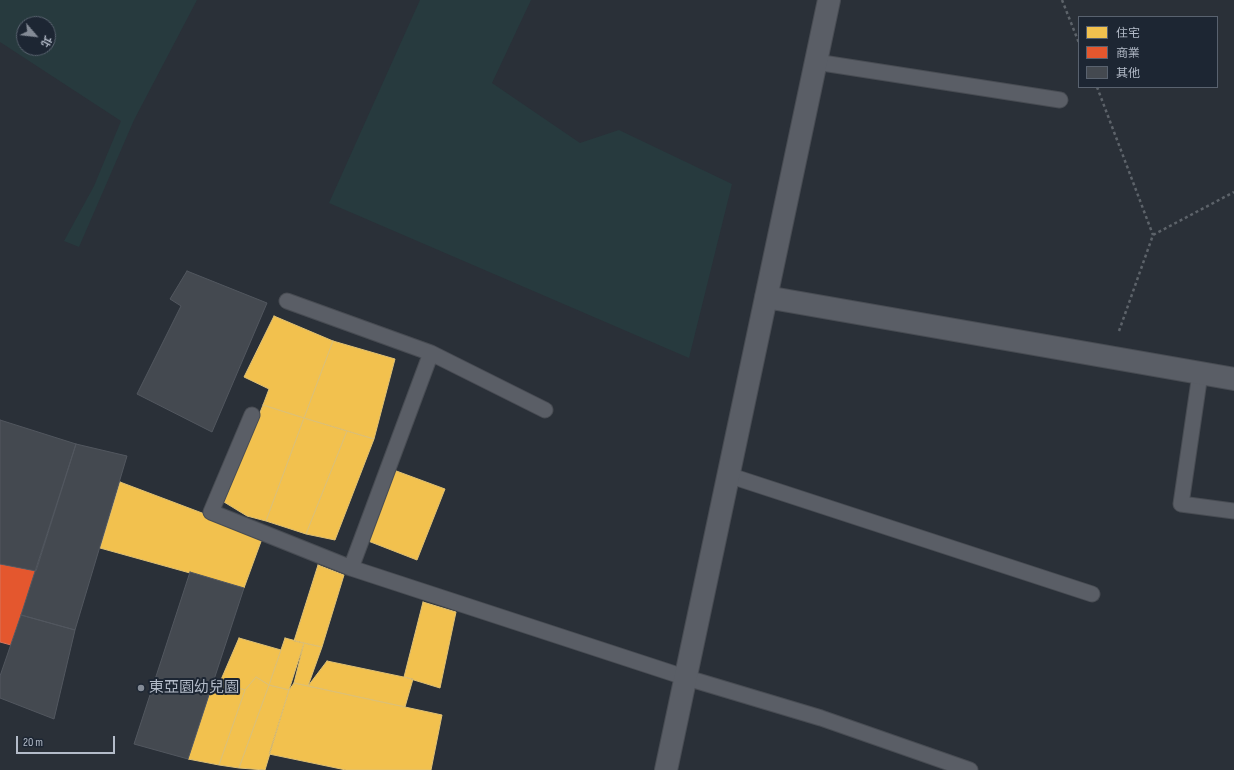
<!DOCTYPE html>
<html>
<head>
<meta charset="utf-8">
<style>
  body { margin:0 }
  #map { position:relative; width:1234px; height:770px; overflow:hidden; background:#2a3038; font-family:"Sofia Sans Condensed","Noto Sans TC",sans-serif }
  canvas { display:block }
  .legend { position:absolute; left:1078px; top:16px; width:140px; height:72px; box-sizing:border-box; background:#1d2633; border:1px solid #59626f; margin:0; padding:5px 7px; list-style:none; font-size:12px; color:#b4bcc9 }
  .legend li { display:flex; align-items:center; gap:8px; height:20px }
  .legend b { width:20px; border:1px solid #59626f }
  .north { position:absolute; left:16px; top:16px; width:40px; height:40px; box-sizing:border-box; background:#1d2633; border:1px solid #59626f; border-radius:50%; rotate:118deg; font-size:11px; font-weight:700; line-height:16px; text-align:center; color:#b4bcc9 }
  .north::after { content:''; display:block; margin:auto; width:14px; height:18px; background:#848b96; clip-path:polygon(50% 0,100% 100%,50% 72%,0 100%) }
  .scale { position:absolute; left:16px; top:736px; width:99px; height:18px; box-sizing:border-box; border:2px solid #b4bcc9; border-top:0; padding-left:5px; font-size:12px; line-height:14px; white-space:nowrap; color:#b4bcc9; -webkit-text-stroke:3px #1d2633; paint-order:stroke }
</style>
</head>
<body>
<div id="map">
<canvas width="1234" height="770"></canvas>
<ul class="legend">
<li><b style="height:11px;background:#f2c14e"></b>住宅</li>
<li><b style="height:11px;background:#e4572e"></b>商業</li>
<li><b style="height:11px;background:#444950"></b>其他</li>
</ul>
<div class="north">北</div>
<div class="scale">20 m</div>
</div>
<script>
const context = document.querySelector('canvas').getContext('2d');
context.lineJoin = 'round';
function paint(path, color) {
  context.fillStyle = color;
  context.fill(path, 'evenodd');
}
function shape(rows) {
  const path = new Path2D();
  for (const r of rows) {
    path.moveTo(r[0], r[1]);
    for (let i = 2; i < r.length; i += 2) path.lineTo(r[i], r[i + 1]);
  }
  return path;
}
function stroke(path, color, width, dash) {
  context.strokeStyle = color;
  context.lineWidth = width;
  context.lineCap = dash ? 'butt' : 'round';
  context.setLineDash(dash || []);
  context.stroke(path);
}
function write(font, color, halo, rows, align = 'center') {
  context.font = font + ' "Sofia Sans Condensed","Noto Sans TC",sans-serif';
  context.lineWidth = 4;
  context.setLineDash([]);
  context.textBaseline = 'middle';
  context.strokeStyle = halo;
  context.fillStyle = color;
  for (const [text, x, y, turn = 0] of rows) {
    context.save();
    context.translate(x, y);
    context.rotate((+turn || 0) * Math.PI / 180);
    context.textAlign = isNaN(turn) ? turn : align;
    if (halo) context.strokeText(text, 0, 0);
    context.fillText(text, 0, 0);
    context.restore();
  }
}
const green = shape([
  [0,0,197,0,134,120,79,247,64,241,94,186,121,121,0,42],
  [24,24,48,24,48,48,24,48],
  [420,0,531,0,492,83,580,143,619,130,732,184,689,358,329,203]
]);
const homes = shape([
  [274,316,333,341,304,418,263,405,269,389,244,377,274,316],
  [333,341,395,359,374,439,304,418,333,341],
  [263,405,304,418,266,521,247,516,224,502,263,405],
  [304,418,347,431,306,534,266,521,304,418],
  [347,431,374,439,335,540,306,534,347,431],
  [391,469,445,489,417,560,363,539,391,469],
  [120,482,263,536,244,588,100,548,120,482],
  [318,565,344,575,322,647,294,641,318,565],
  [423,602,456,612,440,688,404,677,423,602],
  [239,638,281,650,269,685,256,677,245,690,220,682,239,638],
  [285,638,304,643,289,690,269,685,285,638],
  [304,643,322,647,308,686,294,683,304,643],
  [327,661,413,679,405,707,308,686,327,661],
  [256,677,269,685,239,768,219,765,245,690,256,677],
  [214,680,245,690,219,765,188,759,214,680],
  [294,683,442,715,431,770,346,770,269,754,289,690,294,683],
  [269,685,289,690,265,770,239,768,269,685]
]);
const shops = shape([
  [0,564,36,571,11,645,0,642,0,564]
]);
const building = shape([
  [187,271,267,303,212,432,137,394,181,306,170,299,187,271],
  [0,420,76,444,36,571,0,564,0,420],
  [76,444,127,456,75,630,21,615,76,444],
  [190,572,244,588,188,759,134,744,190,572],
  [21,615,75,630,54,719,0,698,0,676,21,615]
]);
const path = shape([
  [1062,0,1079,43],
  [1097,87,1153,235],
  [1119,331,1153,235,1234,192]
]);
const lane = shape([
  [816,62,1060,100],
  [287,301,431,353,545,410],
  [1200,374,1181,504,1234,511],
  [252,415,211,512,351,568,684,677,821,718,970,770],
  [728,475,1092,594],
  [351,568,431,353]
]);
const street = shape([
  [766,297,1234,379],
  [666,770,829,0]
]);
const markers = [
  [141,688,4,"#848b96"]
];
const poiNames = [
  ["東亞園幼兒園",149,688]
];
paint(green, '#273a3e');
paint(homes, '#f2c14e');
stroke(homes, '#dfc073', 1);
paint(shops, '#e4572e');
stroke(shops, '#d6755c', 1);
paint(building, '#444950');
stroke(building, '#52575f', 1);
stroke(lane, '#484c53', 17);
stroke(street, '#484c53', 24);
stroke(path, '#5d636a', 2.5, [3, 3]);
stroke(lane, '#5a5e66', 15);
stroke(street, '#5a5e66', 22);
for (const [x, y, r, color] of markers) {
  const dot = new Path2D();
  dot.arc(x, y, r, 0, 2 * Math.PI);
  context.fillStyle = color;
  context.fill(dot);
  stroke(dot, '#1d2633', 1.5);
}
write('15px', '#b4bcc9', '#1d2633', poiNames, 'left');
</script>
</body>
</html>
